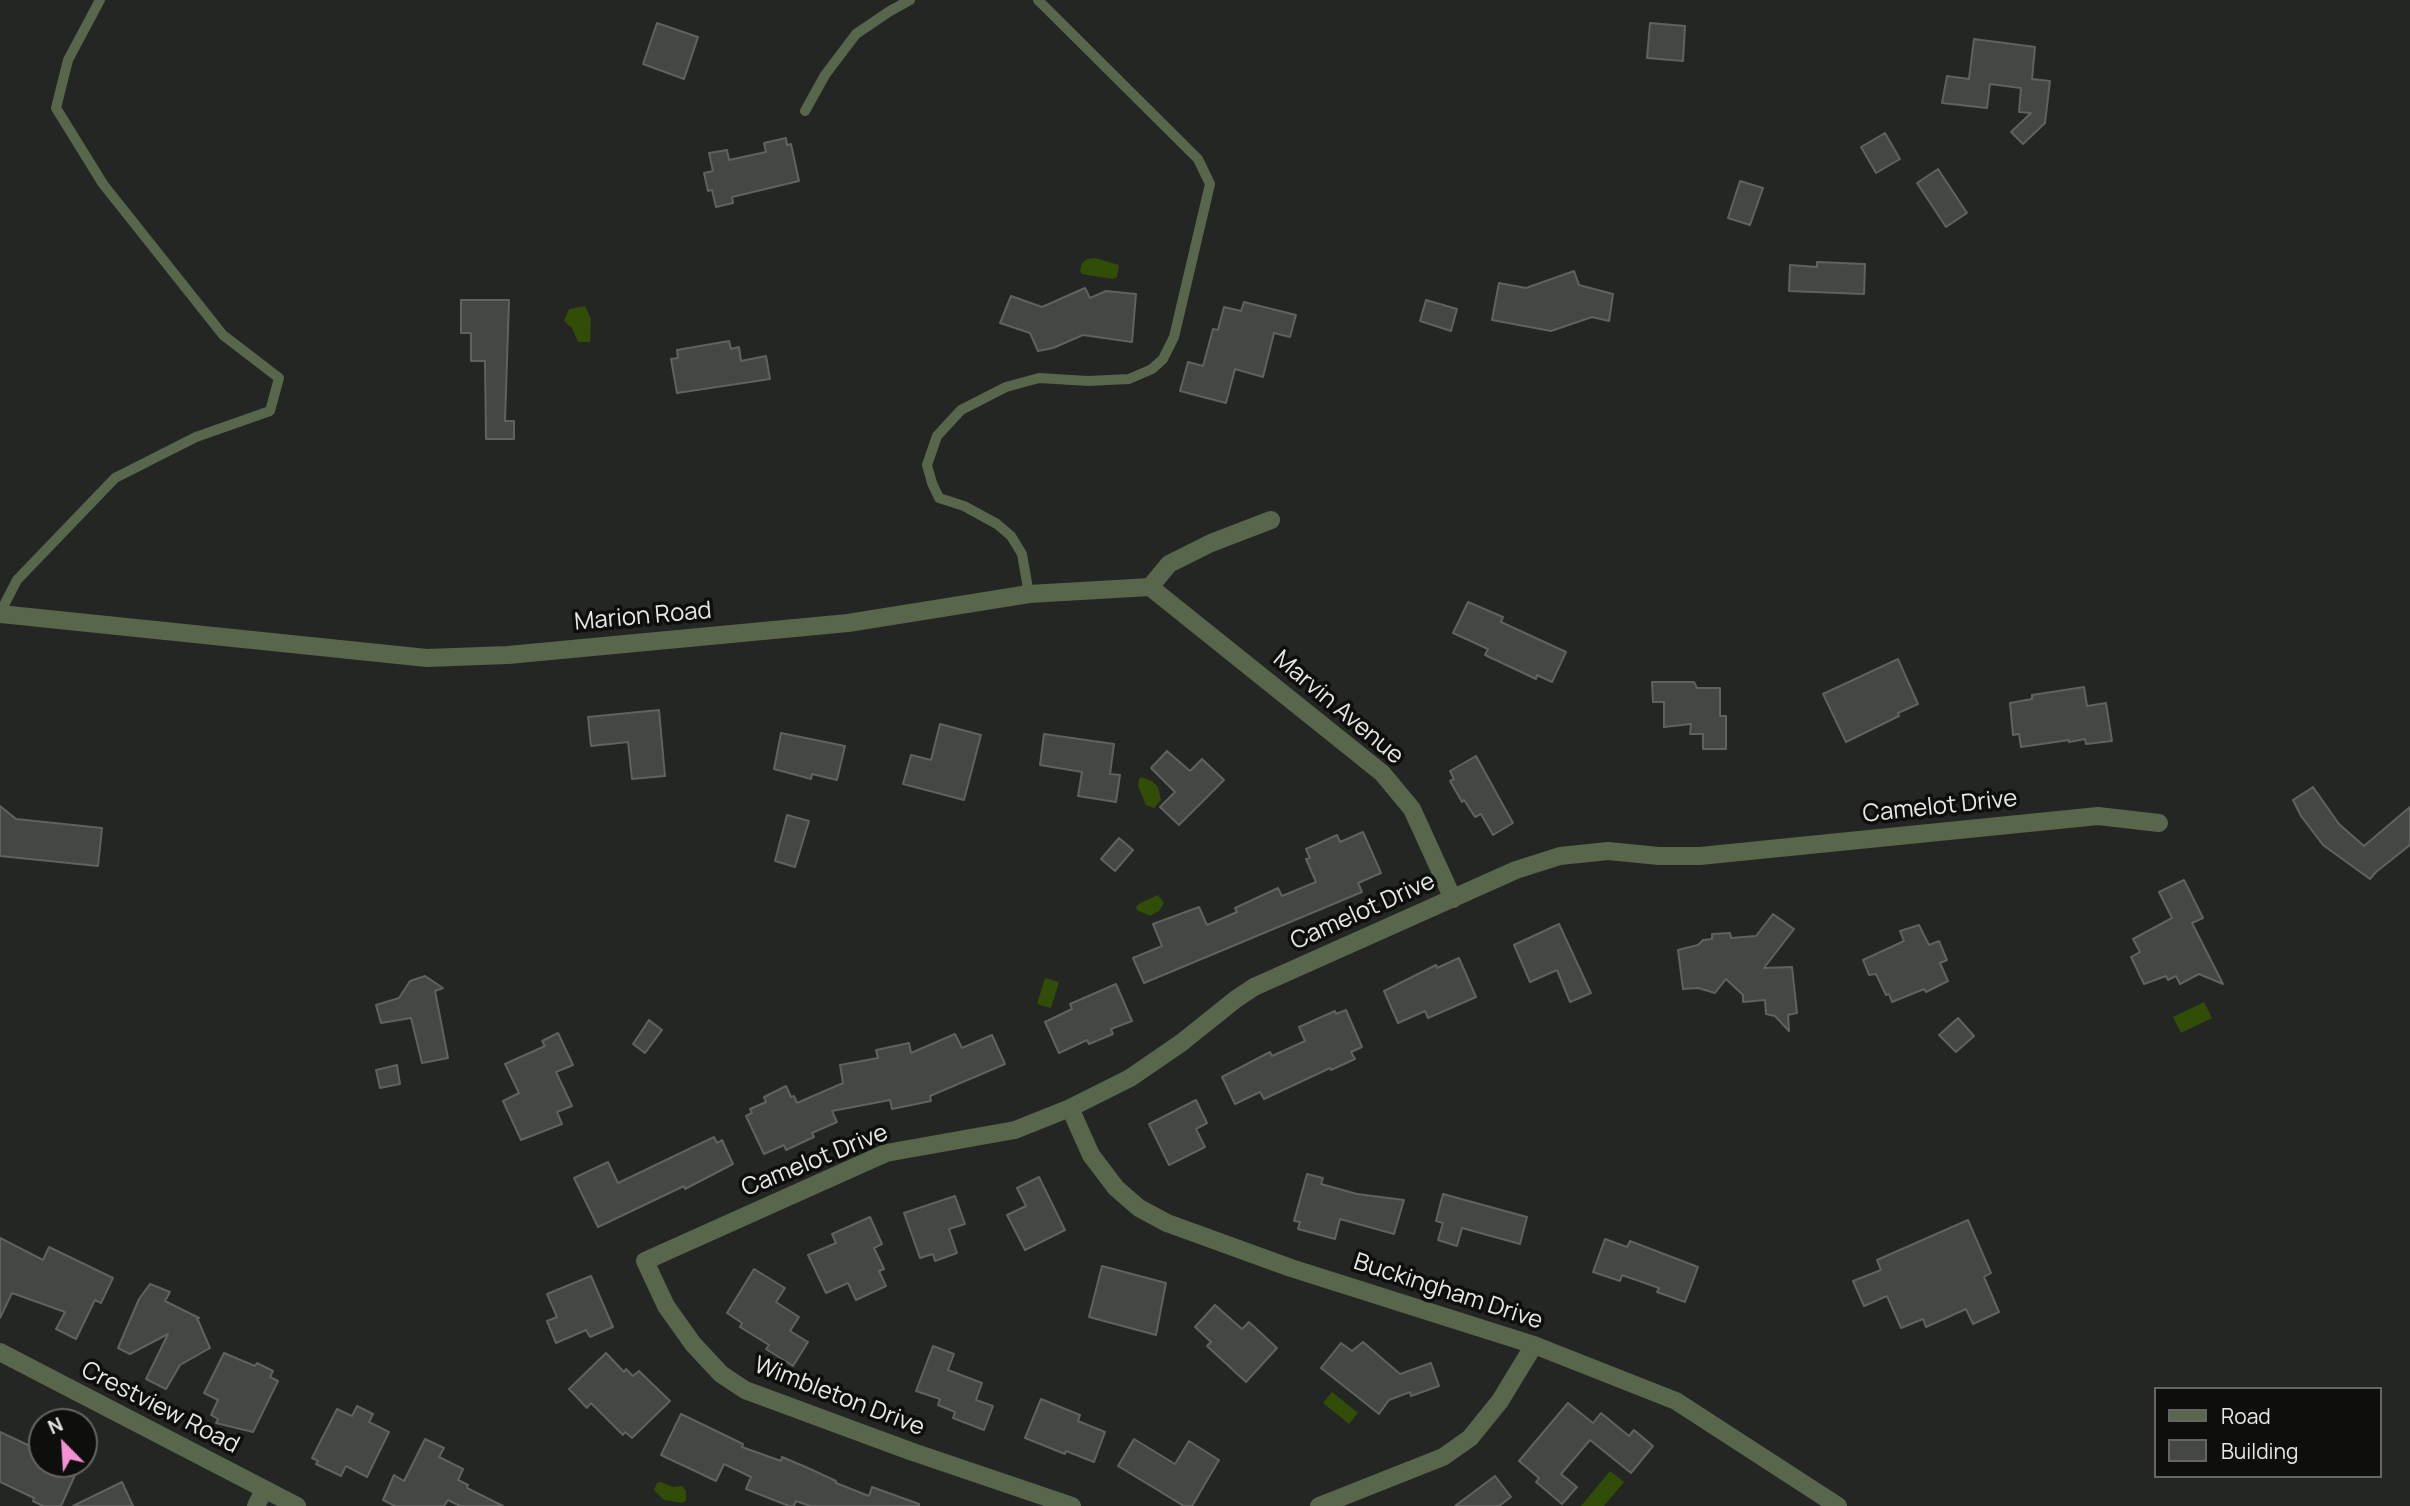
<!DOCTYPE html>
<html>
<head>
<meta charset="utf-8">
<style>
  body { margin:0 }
  #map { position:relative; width:2410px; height:1506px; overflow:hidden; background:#242623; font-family:Manrope,sans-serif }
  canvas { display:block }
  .legend { position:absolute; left:2154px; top:1387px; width:228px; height:91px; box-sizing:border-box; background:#0e0f0d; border:2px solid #656664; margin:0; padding:9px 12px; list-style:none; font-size:21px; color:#e8e9e7 }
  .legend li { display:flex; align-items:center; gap:14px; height:35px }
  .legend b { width:35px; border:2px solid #656664 }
  .north { position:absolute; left:28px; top:1408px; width:70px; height:70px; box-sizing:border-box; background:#0e0f0d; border:2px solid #656664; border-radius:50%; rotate:336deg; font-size:19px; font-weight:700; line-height:28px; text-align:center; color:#e8e9e7 }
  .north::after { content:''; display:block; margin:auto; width:24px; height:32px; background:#f491d4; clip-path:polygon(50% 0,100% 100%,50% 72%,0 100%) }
</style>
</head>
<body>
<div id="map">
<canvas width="2410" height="1506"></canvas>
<ul class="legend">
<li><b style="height:9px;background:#58664b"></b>Road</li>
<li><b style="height:19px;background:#454744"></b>Building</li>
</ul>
<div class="north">N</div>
</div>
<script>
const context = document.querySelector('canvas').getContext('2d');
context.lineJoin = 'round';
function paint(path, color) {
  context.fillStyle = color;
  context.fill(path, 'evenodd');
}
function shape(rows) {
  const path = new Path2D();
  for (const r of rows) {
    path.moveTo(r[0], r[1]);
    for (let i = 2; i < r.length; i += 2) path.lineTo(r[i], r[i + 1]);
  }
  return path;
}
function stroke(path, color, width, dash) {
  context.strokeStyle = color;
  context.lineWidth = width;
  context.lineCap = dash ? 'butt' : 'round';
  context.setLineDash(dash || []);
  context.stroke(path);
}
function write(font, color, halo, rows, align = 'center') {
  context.font = font + ' Manrope,sans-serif';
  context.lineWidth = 7;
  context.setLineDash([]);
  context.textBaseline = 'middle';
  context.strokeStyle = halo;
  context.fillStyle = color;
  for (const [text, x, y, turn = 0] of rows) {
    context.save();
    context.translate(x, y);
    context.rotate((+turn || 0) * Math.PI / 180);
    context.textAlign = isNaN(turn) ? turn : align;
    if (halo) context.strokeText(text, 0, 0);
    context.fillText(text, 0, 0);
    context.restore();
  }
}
const water = shape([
  [1095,258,1119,265,1117,277,1113,279,1082,274,1080,271,1082,263,1087,259],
  [585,306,591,319,590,342,578,342,572,328,564,321,569,309],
  [1142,777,1152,781,1158,787,1161,800,1154,808,1146,805,1138,786,1139,779],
  [1158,895,1164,903,1159,911,1150,916,1137,910,1136,907,1140,903],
  [1045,978,1059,982,1051,1008,1037,1004],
  [2204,1002,2212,1018,2181,1033,2173,1017],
  [1332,1392,1358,1413,1349,1424,1323,1403],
  [1610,1471,1624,1482,1604,1506,1581,1506],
  [661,1482,673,1487,682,1486,686,1491,686,1500,683,1503,664,1500,654,1490,657,1483]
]);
const building = shape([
  [657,23,698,37,684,79,643,64,657,23],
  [1650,23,1685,26,1683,61,1647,58,1650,23],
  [1974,39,2035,47,2032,79,2050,81,2045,123,2023,144,2011,132,2031,113,2019,112,2021,88,1990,84,1987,108,1942,103,1947,76,1969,79,1974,39],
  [1885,133,1900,159,1876,173,1861,147,1885,133],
  [786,138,787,145,791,144,799,181,732,197,733,203,716,207,712,190,708,191,704,173,713,171,709,153,727,150,729,160,766,152,764,143,786,138],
  [1938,169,1967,213,1946,227,1917,183,1938,169],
  [1740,181,1763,188,1750,225,1728,218,1740,181],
  [1817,262,1865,264,1864,294,1789,291,1790,265,1817,267,1817,262],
  [1574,271,1579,285,1613,294,1609,321,1592,317,1551,331,1492,320,1499,283,1526,288,1574,271],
  [1085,288,1090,298,1106,291,1136,294,1132,342,1083,335,1053,348,1038,351,1030,333,1000,323,1011,296,1042,307,1085,288],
  [461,300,509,300,505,421,514,421,514,439,486,439,485,361,471,361,471,333,461,333,461,300],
  [1426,300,1457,309,1451,331,1420,321,1426,300],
  [1244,302,1296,315,1290,337,1274,333,1263,377,1235,369,1226,403,1180,391,1188,362,1203,366,1213,329,1218,330,1224,307,1241,311,1244,302],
  [729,341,731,349,739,347,741,361,766,356,770,379,677,393,671,359,678,358,677,350,729,341],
  [1468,602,1503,617,1501,622,1566,652,1552,682,1537,675,1536,679,1485,655,1488,649,1453,633,1468,602],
  [1898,659,1918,704,1898,713,1899,716,1846,742,1823,694,1898,659],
  [1652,682,1694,682,1697,688,1720,688,1720,716,1726,716,1726,749,1703,749,1703,734,1690,734,1691,724,1664,727,1664,702,1653,702,1652,682],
  [2084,687,2087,706,2106,703,2112,741,2086,744,2085,739,2069,742,2069,740,2021,747,2019,734,2013,735,2010,703,2032,699,2032,695,2084,687],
  [659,710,665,776,632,779,628,742,591,746,588,717,659,710],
  [940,724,981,735,964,800,903,784,911,755,931,760,940,724],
  [781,733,845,746,837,780,812,774,811,779,774,769,781,733],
  [1044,734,1114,744,1110,774,1120,775,1116,802,1078,796,1082,772,1040,765,1044,734],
  [1167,751,1190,771,1202,759,1224,780,1179,825,1160,807,1175,792,1151,768,1167,751],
  [1476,756,1513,823,1493,835,1481,814,1475,817,1464,800,1462,802,1450,781,1454,779,1450,771,1476,756],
  [2313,787,2339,824,2364,846,2410,807,2410,845,2376,872,2370,879,2323,845,2301,816,2293,800,2313,787],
  [0,806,16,819,102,828,98,866,0,856,0,806],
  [787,815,809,821,795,867,775,861,787,815],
  [1363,832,1381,873,1358,883,1362,892,1144,983,1133,958,1162,946,1153,924,1199,907,1207,925,1237,912,1235,908,1278,888,1282,896,1316,882,1306,859,1310,858,1306,849,1337,835,1340,842,1363,832],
  [1119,838,1133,850,1115,871,1101,859,1119,838],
  [2184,880,2203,918,2192,923,2223,984,2199,974,2180,984,2176,976,2168,980,2166,976,2144,984,2131,957,2140,952,2133,939,2172,918,2159,892,2184,880],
  [1773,914,1794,929,1764,968,1792,967,1797,1013,1788,1015,1789,1031,1775,1016,1766,1014,1765,1000,1743,1002,1743,995,1726,979,1715,993,1698,988,1683,989,1678,950,1698,945,1703,940,1712,939,1712,934,1730,933,1731,938,1756,936,1773,914],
  [1559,924,1591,993,1570,1002,1557,970,1530,982,1514,945,1559,924],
  [1919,925,1929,945,1939,941,1947,960,1940,963,1948,981,1926,992,1924,989,1892,1002,1889,994,1886,995,1876,974,1869,975,1863,960,1904,941,1900,931,1919,925],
  [1459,958,1476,997,1428,1018,1425,1011,1398,1023,1384,991,1436,965,1437,968,1459,958],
  [425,976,443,988,435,991,448,1058,422,1063,411,1018,381,1023,376,1005,399,998,410,981,425,976],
  [1116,984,1132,1021,1111,1029,1113,1034,1089,1044,1087,1040,1059,1053,1045,1022,1072,1009,1070,1004,1116,984],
  [1346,1010,1362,1047,1351,1052,1355,1059,1331,1070,1330,1068,1264,1099,1260,1092,1235,1104,1222,1077,1270,1052,1272,1056,1305,1041,1299,1027,1335,1011,1336,1014,1346,1010],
  [1958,1018,1974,1036,1956,1052,1939,1035,1958,1018],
  [649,1020,662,1030,645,1053,633,1044,649,1020],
  [558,1033,573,1065,556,1072,572,1106,557,1112,562,1124,521,1140,503,1101,519,1093,505,1064,545,1046,542,1041,558,1033],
  [955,1034,962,1048,992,1035,1005,1064,930,1096,931,1101,892,1109,890,1100,832,1111,837,1122,812,1133,814,1137,786,1150,784,1145,764,1154,746,1116,752,1113,750,1109,766,1102,764,1097,786,1086,791,1097,794,1096,797,1103,843,1083,840,1065,878,1058,876,1050,909,1043,911,1053,955,1034],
  [397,1065,400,1084,380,1088,376,1070,397,1065],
  [1196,1100,1207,1123,1196,1129,1205,1147,1169,1165,1149,1124,1196,1100],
  [714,1137,717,1143,722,1140,733,1164,685,1189,684,1186,598,1227,574,1178,608,1162,618,1183,714,1137],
  [1307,1174,1323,1178,1321,1184,1357,1194,1404,1200,1394,1234,1340,1219,1335,1239,1298,1229,1300,1222,1294,1221,1307,1174],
  [1039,1177,1065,1230,1025,1250,1007,1215,1026,1206,1017,1188,1039,1177],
  [1443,1194,1527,1217,1520,1244,1462,1228,1457,1246,1438,1240,1443,1223,1436,1221,1443,1194],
  [955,1196,965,1224,949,1229,957,1253,935,1261,933,1254,920,1258,904,1213,955,1196],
  [870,1217,882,1244,874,1248,884,1269,879,1271,886,1286,856,1300,848,1283,826,1293,808,1255,836,1243,832,1234,870,1217],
  [1968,1220,1991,1273,1984,1277,1999,1312,1973,1324,1966,1309,1926,1327,1923,1319,1901,1328,1887,1296,1864,1306,1853,1281,1881,1270,1877,1260,1968,1220],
  [0,1238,43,1260,49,1247,113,1278,101,1303,95,1300,76,1339,56,1329,65,1312,12,1293,0,1318,0,1238],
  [1605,1239,1627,1247,1630,1241,1698,1267,1685,1302,1657,1292,1659,1288,1622,1275,1620,1281,1593,1272,1605,1239],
  [1102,1266,1166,1283,1156,1335,1089,1317,1102,1266],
  [754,1269,785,1288,776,1302,799,1317,790,1331,808,1342,793,1366,766,1349,769,1345,740,1327,742,1323,727,1313,754,1269],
  [591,1276,613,1327,590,1337,586,1330,556,1343,547,1321,557,1317,547,1294,591,1276],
  [150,1284,170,1292,165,1301,199,1318,197,1318,210,1348,180,1365,166,1389,146,1379,168,1334,130,1354,118,1348,139,1299,150,1284],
  [1215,1305,1242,1329,1249,1322,1277,1348,1246,1382,1207,1346,1211,1342,1195,1327,1215,1305],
  [1363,1342,1400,1374,1431,1363,1439,1386,1411,1396,1410,1392,1389,1400,1379,1414,1321,1368,1341,1343,1352,1351,1363,1342],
  [933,1346,954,1354,948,1370,982,1383,976,1400,993,1406,984,1430,953,1418,955,1412,938,1405,940,1399,916,1391,933,1346],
  [224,1353,255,1366,257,1363,273,1371,270,1377,278,1381,253,1432,216,1423,218,1419,211,1415,218,1400,204,1393,224,1353],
  [606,1353,624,1372,626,1369,633,1376,639,1371,670,1401,632,1438,625,1432,623,1435,591,1403,587,1408,569,1389,606,1353],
  [1041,1399,1080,1415,1078,1421,1105,1432,1094,1462,1066,1451,1065,1454,1025,1438,1041,1399],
  [1568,1403,1593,1423,1601,1413,1629,1436,1634,1430,1653,1446,1631,1473,1590,1440,1561,1474,1577,1487,1562,1504,1536,1482,1539,1478,1519,1461,1568,1403],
  [357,1406,373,1414,369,1422,389,1432,367,1477,346,1466,341,1476,316,1464,318,1461,312,1458,337,1409,352,1416,357,1406],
  [681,1414,743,1444,742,1447,781,1461,782,1457,808,1468,836,1481,836,1483,869,1496,872,1487,919,1504,919,1506,810,1506,796,1501,794,1506,789,1506,746,1489,751,1477,724,1464,716,1481,661,1455,681,1414],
  [42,1421,42,1464,80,1464,61,1506,43,1506,33,1501,34,1498,0,1482,0,1432,30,1446,42,1421],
  [425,1439,444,1448,439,1457,463,1469,458,1480,468,1485,467,1488,503,1506,460,1506,448,1500,444,1506,395,1506,383,1500,394,1475,404,1481,425,1439],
  [1134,1439,1175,1464,1189,1441,1219,1460,1192,1506,1184,1506,1118,1466,1134,1439],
  [1495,1476,1511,1497,1499,1506,1455,1506,1495,1476],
  [122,1482,133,1506,73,1506,122,1482]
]);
const service = shape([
  [805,111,825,75,856,34,890,11,910,0],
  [1029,594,1022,554,1011,536,997,524,964,506,939,498,932,483,927,465,937,436,961,410,1006,387,1039,378,1088,381,1129,379,1152,369,1163,359,1174,337,1210,184,1198,159,1038,0],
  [0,613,17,580,115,478,196,437,270,411,279,378,223,335,103,184,56,108,68,60,100,0]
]);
const minor = shape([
  [1150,587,1382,773,1412,809,1453,899],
  [0,614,427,658,508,655,848,623,1029,594,1150,587,1169,564,1211,543,1271,520],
  [1070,1108,1091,1155,1116,1188,1139,1208,1167,1223,1291,1268,1534,1345,1676,1401,1838,1506],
  [0,1352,297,1506],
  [256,1506,264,1490],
  [1072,1506,910,1451,745,1390,721,1374,693,1344,666,1306,645,1261,886,1153,1015,1130,1070,1108,1130,1078,1181,1043,1236,999,1254,987,1516,870,1560,856,1608,851,1659,856,1700,856,2098,816,2159,823],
  [1319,1506,1443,1457,1470,1438,1500,1401,1534,1345]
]);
const streetNames = [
  ["Marion Road",643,617,-5],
  ["Marvin Avenue",1338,708,40],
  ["Camelot Drive",1940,807,-6],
  ["Camelot Drive",1363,912,-24],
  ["Camelot Drive",815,1161,-22],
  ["Buckingham Drive",1448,1292,18],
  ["Wimbleton Drive",839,1397,21],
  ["Crestview Road",160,1408,27]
];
paint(water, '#314d08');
paint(building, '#454744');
stroke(building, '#60625e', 2);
stroke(service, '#58664b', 10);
stroke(minor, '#58664b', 18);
write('24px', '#e8e9e7', '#0e0f0d', streetNames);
</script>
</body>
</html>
